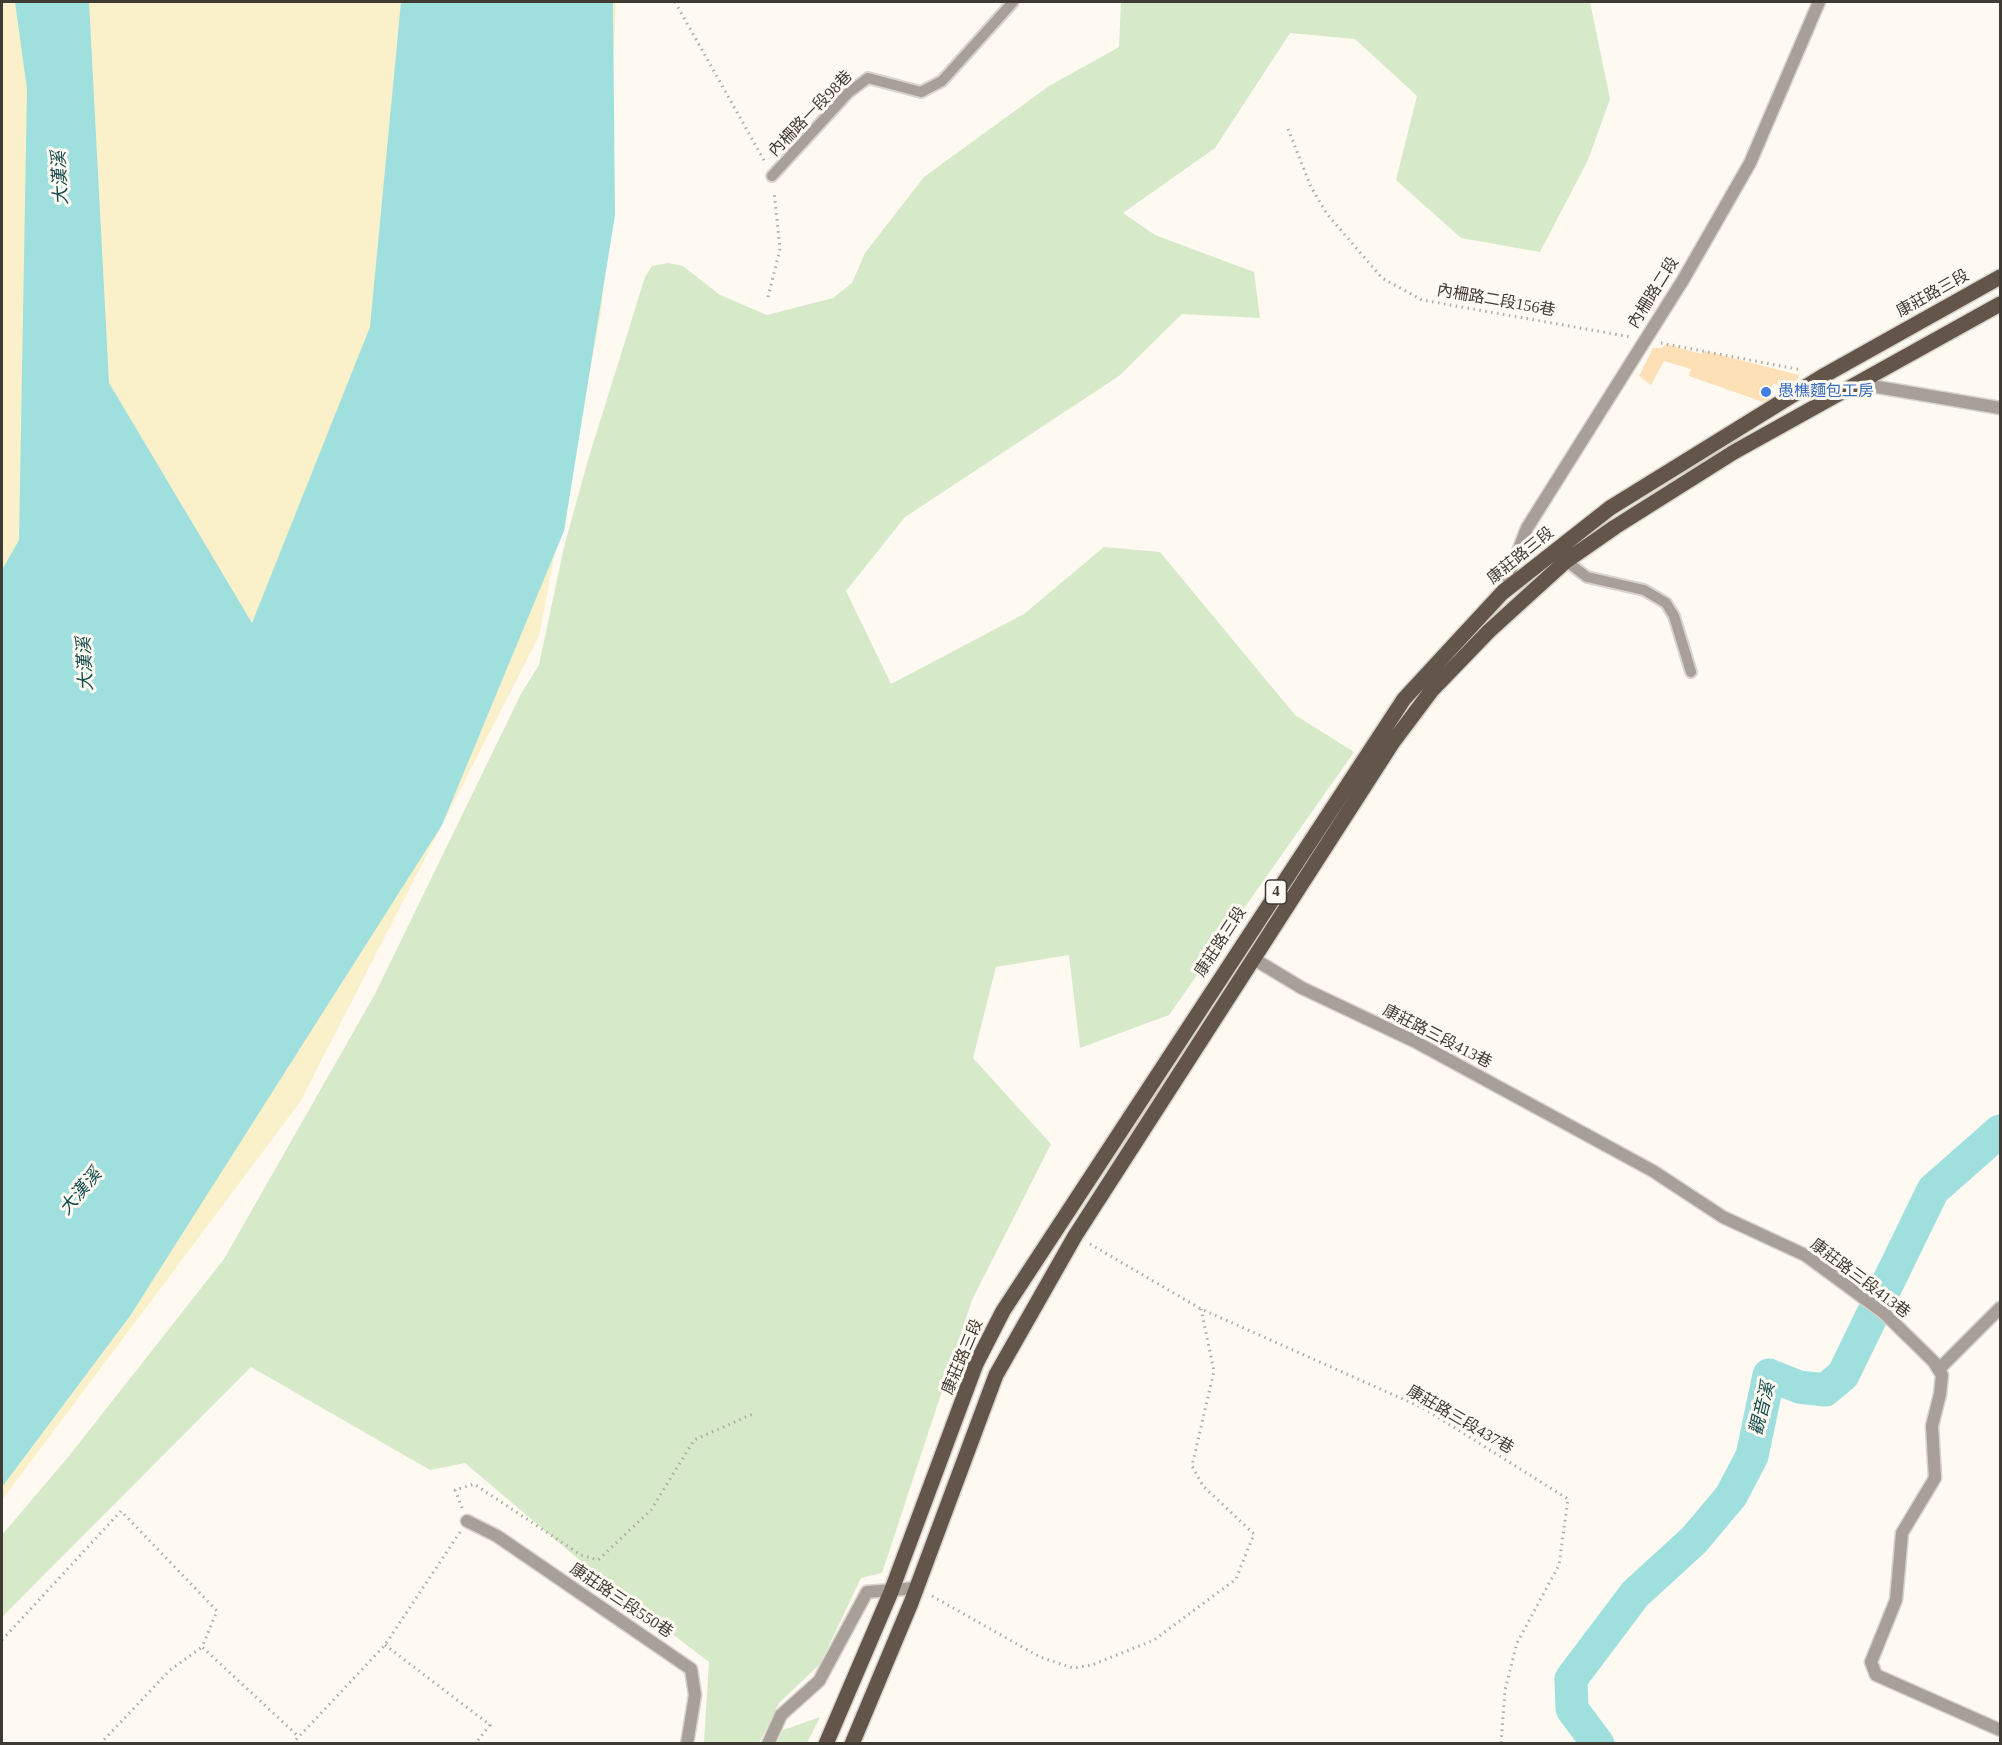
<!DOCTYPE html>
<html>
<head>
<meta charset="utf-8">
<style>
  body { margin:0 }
  #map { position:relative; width:2002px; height:1745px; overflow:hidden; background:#fef9f1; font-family:"Times New Roman",serif }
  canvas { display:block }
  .frame { position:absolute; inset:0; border:3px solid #3f3a32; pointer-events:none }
</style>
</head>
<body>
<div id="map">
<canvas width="2002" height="1745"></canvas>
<div class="frame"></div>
</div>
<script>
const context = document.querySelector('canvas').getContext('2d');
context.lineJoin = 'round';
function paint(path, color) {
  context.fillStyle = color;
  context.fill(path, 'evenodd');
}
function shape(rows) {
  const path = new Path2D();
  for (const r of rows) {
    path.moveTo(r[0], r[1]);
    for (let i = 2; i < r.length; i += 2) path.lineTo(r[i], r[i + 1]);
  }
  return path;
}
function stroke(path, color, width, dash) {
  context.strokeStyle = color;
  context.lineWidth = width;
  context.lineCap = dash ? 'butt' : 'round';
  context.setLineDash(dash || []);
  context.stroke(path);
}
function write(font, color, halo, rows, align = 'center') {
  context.font = font + ' "Times New Roman","Noto Sans TC",serif';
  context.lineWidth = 6;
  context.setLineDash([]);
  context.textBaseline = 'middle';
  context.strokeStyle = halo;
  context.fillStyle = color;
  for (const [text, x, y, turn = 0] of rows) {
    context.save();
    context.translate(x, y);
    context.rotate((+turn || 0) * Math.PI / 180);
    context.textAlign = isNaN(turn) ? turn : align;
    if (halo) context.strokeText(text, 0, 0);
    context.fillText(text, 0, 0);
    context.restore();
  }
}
const green = shape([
  [1121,2,1590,2,1610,99,1588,160,1540,252,1461,238,1396,180,1417,96,1355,39,1290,33,1215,148,1123,213,1155,235,1254,272,1260,318,1182,314,1119,376,905,517,846,591,891,684,1024,614,1104,547,1160,552,1295,715,1354,752,1169,1015,1080,1048,1069,955,996,967,973,1058,1051,1144,972,1300,882,1573,861,1578,820,1664,779,1703,759,1743,704,1743,709,1662,616,1591,465,1463,430,1470,251,1367,2,1617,2,1535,69,1456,224,1259,375,994,521,694,539,665,564,547,588,460,645,277,652,266,668,263,683,266,720,295,767,315,833,298,852,283,865,253,924,177,1049,86,1119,47],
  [820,1717,807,1743,777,1743,783,1730]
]);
const sand = shape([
  [2,2,616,2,602,307,539,636,300,1102,2,1500]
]);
const water = shape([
  [15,2,89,2,109,383,252,623,370,327,401,2,613,2,615,215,564,531,442,825,130,1316,2,1487,2,570,19,540,27,89]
]);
const river = shape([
  [1598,1744,1572,1709,1571,1679,1635,1594,1694,1540,1731,1496,1752,1456,1769,1375,1799,1387,1825,1390,1843,1375,1933,1190,2000,1131]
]);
const building = shape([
  [1666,344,1701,354,1704,351,1799,375,1797,381,1787,387,1773,384,1768,399,1763,402,1689,376,1691,369,1664,361,1651,385,1639,376,1653,348,1662,348]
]);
const path = shape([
  [675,2,765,162],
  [1288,129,1311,187,1327,214,1382,278,1422,300,1631,337],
  [768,297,780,249,774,191],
  [1661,343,1802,370],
  [1090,1244,1201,1309,1423,1408,1568,1499,1559,1565,1517,1643,1505,1690,1501,1744],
  [462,1508,455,1490,474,1484,581,1555,598,1560,651,1510,694,1440,755,1413],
  [932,1596,1040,1657,1073,1668,1092,1665,1154,1640,1236,1579,1254,1534,1203,1486,1192,1466,1214,1371,1201,1309],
  [2,1640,121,1511,217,1611,202,1647,298,1736],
  [385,1645,490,1725,475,1744],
  [100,1744,170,1670,202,1647],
  [292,1744,385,1645,460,1532]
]);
const service = shape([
  [772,176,848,93,868,78,921,92,942,81,1013,2],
  [1562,558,1587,577,1644,590,1666,603,1674,616,1691,672]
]);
const minor = shape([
  [1860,384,2000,408],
  [1502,593,1527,528,1683,280,1750,163,1819,2],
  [1254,959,1302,988,1414,1041,1653,1171,1723,1217,1805,1255,1884,1313,1934,1362,1942,1375,1940,1394,1932,1426,1935,1478,1902,1533,1896,1600,1871,1662,1876,1675,2000,1730],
  [1939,1369,2000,1308],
  [467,1521,497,1536,691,1669,695,1695,687,1744],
  [768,1744,781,1715,819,1681,867,1592,917,1588]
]);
const primary = shape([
  [826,1744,891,1592,976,1364,1003,1311,1404,699,1502,593,1610,508,1825,375,2000,277],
  [852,1744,911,1603,996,1375,1075,1236,1393,742,1432,690,1489,631,1566,561,1615,527,1734,452,2000,304]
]);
const markers = [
  [1766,392,6,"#3f7fe0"]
];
const shields = [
  [1276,892,21]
];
const shieldNames = [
  ["4",1276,892]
];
const streetNames = [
  ["內柵路一段98巷",811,114,-46],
  ["內柵路二段",1654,293,-58],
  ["康莊路三段",1933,294,-29],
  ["內柵路二段156巷",1496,301,10],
  ["康莊路三段",1521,556,-39],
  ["康莊路三段",1221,942,-57],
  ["康莊路三段413巷",1437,1037,27],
  ["康莊路三段413巷",1860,1279,37],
  ["康莊路三段",963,1357,-67],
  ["康莊路三段437巷",1460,1420,30],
  ["康莊路三段550巷",621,1601,34]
];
const shopNames = [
  ["愚樵麵包工房",1778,392]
];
const waterNames = [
  ["大漢溪",61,178,-93],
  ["大漢溪",86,664,-93],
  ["大漢溪",81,1192,-50],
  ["觀音溪",1763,1409,-76]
];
paint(green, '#d6e9c9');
paint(sand, '#faf0ca');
paint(water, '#9fe0df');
stroke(river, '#9fe0df', 33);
paint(building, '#fde0b5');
stroke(service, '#d8d3cb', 14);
stroke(minor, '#d8d3cb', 15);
stroke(primary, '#d8d3cb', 18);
stroke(path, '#b0aba3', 3, [1.5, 4.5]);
stroke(service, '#a79f98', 10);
stroke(minor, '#a79f98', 12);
stroke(primary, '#63554a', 15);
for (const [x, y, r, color] of markers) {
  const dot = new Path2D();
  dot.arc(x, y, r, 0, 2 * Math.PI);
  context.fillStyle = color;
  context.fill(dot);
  stroke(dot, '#fef9f1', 2);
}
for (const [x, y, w] of shields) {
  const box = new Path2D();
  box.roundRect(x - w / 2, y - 12, w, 24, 4.5);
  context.fillStyle = '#fef9f1';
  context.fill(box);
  stroke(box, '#3f3a32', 1.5);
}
write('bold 15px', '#3f3a32', null, shieldNames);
write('16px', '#3f3a32', '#fef9f1', streetNames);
write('16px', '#366cbe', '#fef9f1', shopNames, 'left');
write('italic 18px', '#134c4c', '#fef9f1', waterNames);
</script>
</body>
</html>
